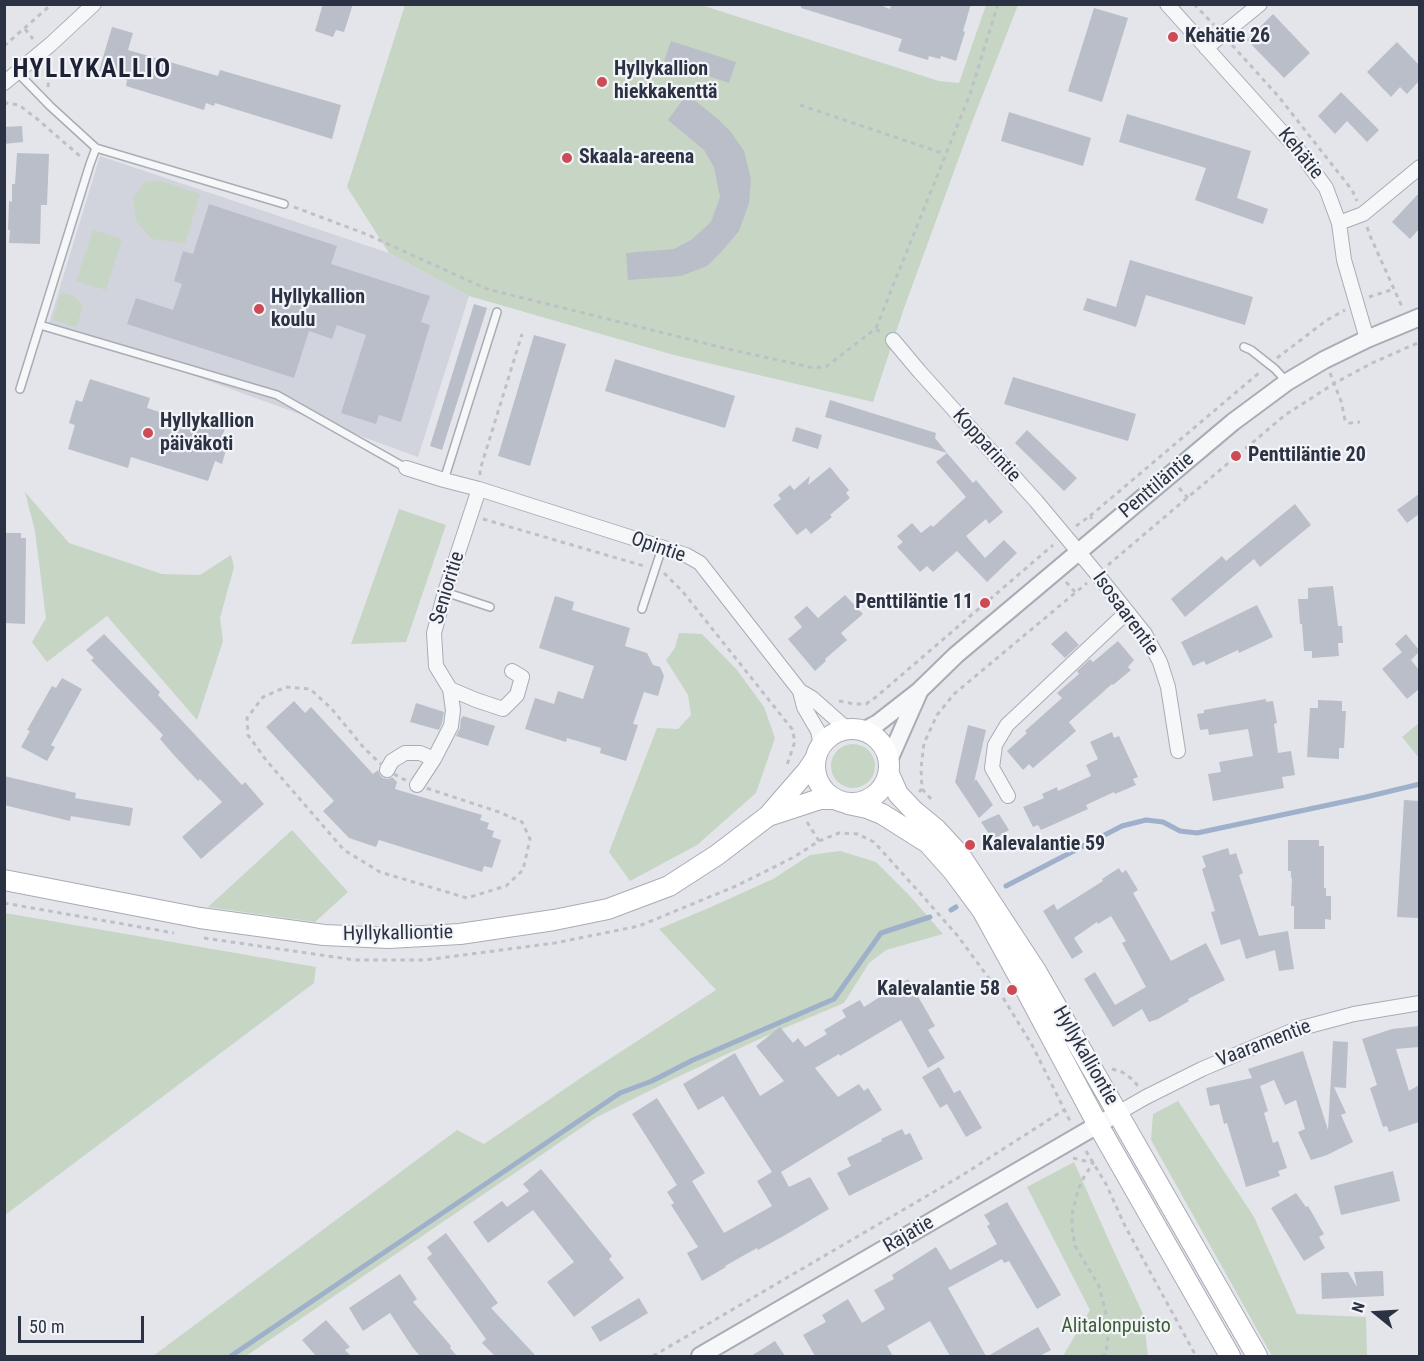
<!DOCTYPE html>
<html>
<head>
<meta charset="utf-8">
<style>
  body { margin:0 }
  #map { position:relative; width:1424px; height:1361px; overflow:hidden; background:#e3e5eb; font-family:"Roboto Condensed",sans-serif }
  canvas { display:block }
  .frame { position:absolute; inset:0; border:6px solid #2b3243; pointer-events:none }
  .north { position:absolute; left:1346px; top:1283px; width:60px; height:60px; -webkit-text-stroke:4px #f3f4f8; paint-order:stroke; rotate:288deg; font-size:16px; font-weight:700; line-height:24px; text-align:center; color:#2b3243 }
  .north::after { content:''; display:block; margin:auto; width:21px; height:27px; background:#2b3243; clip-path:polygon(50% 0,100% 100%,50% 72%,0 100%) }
  .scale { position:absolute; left:18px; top:1316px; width:126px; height:27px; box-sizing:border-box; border:3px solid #2b3243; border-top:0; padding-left:8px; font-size:18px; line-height:21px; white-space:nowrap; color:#2b3243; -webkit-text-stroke:4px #f3f4f8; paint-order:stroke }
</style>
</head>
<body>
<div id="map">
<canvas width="1424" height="1361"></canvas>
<div class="frame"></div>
<div class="north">N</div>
<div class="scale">50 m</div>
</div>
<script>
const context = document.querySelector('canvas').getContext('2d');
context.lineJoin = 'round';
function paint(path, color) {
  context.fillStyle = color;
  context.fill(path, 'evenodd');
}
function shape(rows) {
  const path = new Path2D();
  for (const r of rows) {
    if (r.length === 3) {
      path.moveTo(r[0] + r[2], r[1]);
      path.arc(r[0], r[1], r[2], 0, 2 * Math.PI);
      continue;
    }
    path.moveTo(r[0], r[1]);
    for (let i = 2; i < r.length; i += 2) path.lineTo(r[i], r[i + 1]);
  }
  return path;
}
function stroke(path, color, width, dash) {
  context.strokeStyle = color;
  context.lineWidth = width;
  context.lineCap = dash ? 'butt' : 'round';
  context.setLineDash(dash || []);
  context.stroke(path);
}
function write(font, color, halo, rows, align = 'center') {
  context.font = font + ' "Roboto Condensed",sans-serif';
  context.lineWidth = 4.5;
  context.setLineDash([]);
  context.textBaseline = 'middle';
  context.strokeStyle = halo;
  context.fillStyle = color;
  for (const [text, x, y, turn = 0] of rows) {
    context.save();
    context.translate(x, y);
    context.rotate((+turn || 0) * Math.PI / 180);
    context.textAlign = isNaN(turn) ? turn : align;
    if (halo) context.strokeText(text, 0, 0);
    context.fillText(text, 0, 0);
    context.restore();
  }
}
const built = shape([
  [100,156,389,253,469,296,418,457,49,323]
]);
const green = shape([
  [405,5,701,5,939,81,959,83,986,5,1018,5,972,122,903,311,873,402,674,355,469,296,389,253,347,187],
  [161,181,200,194,185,243,152,239,136,221,133,198,145,182],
  [93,230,122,239,106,290,76,281],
  [61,293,74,296,83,307,76,327,53,320],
  [25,492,69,543,162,574,200,575,231,555,234,567,220,618,223,641,197,720,107,616,47,662,32,642,46,618,35,531],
  [399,509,446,525,406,642,351,644],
  [679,633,702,634,737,670,764,707,775,738,756,793,697,845,630,881,609,852,657,728,678,729,691,715,688,695,666,660,675,648],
  [1419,723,1419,758,1402,737],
  [853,766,22],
  [292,830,348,892,315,922,208,907],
  [840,851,876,862,909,895,943,934,886,950,869,963,844,1003,775,1032,675,1078,597,1117,246,1356,153,1356,457,1130,484,1144,591,1071,716,990,659,929,711,907,773,879,810,855],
  [5,913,316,967,314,983,5,1215],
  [1178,1101,1254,1217,1297,1314,1366,1317,1367,1356,1272,1356,1151,1140,1153,1114],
  [1074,1162,1110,1243,1143,1314,1148,1356,1063,1356,1090,1310,1027,1187]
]);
const stream = shape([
  [1006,886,1122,826,1146,820,1163,822,1180,831,1197,833,1366,797,1420,784],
  [951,910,956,907],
  [231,1356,620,1093,652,1081,693,1060,834,999,881,933,930,917]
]);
const building = shape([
  [323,4,353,4,344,32,336,30,333,37,315,31],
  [801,4,877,4,890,9,891,4,971,4,963,31,965,32,956,61,941,56,940,59,929,56,928,60,898,51,902,39,801,8],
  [1094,8,1128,18,1102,102,1068,91],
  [1273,14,1310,53,1284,78,1247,40],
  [112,27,133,33,128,50,218,76,220,70,341,105,332,139,215,103,214,106,206,103,204,110,126,86,127,80,99,71],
  [671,41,736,62,729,83,664,61],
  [1397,42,1419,65,1419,81,1407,94,1400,87,1391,97,1367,72],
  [1341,92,1379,130,1367,142,1347,121,1335,134,1318,116],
  [687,94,719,120,731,132,744,151,751,179,749,203,739,231,723,250,707,266,681,276,628,280,626,253,674,249,691,240,711,222,720,197,714,167,704,150,668,120],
  [1009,112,1091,138,1083,166,1001,141],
  [1127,114,1251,151,1237,198,1268,209,1263,224,1195,200,1206,168,1119,142],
  [22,126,23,142,4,144,4,127],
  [17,153,49,154,47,205,41,205,40,244,9,243,10,230,8,230,9,201,12,202,12,184,15,184],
  [1419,193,1419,229,1410,239,1392,222],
  [209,204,337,246,331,264,430,296,421,322,430,325,401,422,379,415,376,424,341,413,366,335,337,325,332,339,309,331,294,378,127,324,136,298,173,310,182,284,174,281,183,251,193,254],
  [1130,260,1253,297,1245,325,1146,295,1136,327,1083,310,1087,298,1116,307],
  [474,304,487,308,442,450,430,446],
  [534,335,566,344,530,466,498,456],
  [615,359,735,396,725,428,605,391],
  [1013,377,1136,414,1128,441,1004,404],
  [90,379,150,398,147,408,195,423,198,413,227,422,221,440,228,443,222,464,215,461,208,481,131,457,128,468,68,449,75,425,69,423,76,400,82,402],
  [830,400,936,433,935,438,947,453,825,417],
  [796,427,822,435,818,449,792,441],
  [1027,430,1077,478,1064,491,1015,443],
  [947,453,973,483,976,480,1003,512,989,524,986,519,966,536,985,558,1004,540,1017,553,987,582,957,551,933,572,927,566,920,572,897,547,903,542,897,536,912,523,921,533,931,525,933,527,966,497,936,462],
  [830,467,849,490,846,493,850,498,830,515,832,517,811,534,806,528,797,535,773,505,781,499,778,495,790,485,794,490,810,476,808,485],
  [1419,494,1419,514,1407,523,1397,510],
  [1295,504,1311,525,1260,567,1254,559,1185,617,1171,599,1222,556,1226,561],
  [4,533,21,533,21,538,26,538,25,624,4,623],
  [1333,586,1338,626,1342,626,1343,643,1338,643,1339,656,1312,658,1312,651,1304,651,1302,624,1300,624,1298,599,1308,599,1308,588],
  [845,595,863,614,841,633,847,640,825,659,826,661,815,671,788,639,802,627,794,617,807,606,818,618],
  [555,596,574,602,572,610,630,628,625,646,647,653,653,665,660,667,664,676,658,696,644,692,633,724,638,725,626,761,600,753,601,748,567,738,566,742,525,729,535,698,554,704,558,691,583,699,594,666,539,648],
  [1257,605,1273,637,1239,653,1238,650,1206,665,1204,661,1193,666,1181,642],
  [1066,631,1079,645,1065,658,1051,644],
  [104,634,160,692,158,695,242,785,245,782,264,804,201,859,182,837,222,802,200,779,198,781,172,753,160,739,163,735,91,660,94,658,86,650],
  [1406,634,1419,650,1419,652,1411,660,1419,670,1419,689,1407,699,1382,669,1402,652,1395,644],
  [1118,641,1134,660,1128,667,1131,670,1113,685,1112,684,1069,722,1076,731,1033,768,1029,764,1023,770,1007,751,1027,733,1025,731,1062,698,1057,693,1079,674,1077,671,1090,659,1093,662],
  [62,678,82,689,51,745,55,747,47,761,21,747,30,731,27,730,52,686,56,688],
  [1266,699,1266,702,1273,701,1277,723,1274,724,1278,753,1291,751,1295,775,1282,777,1284,788,1213,801,1208,774,1221,772,1219,762,1253,756,1248,729,1209,735,1208,729,1200,730,1197,714,1204,713,1204,710],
  [1318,700,1342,701,1342,711,1346,711,1344,748,1339,748,1339,759,1307,757,1310,708,1318,708],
  [294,701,305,713,311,707,373,774,378,770,380,775,383,778,388,779,392,777,397,782,395,789,482,815,480,820,489,823,487,829,494,831,492,837,501,840,492,868,484,866,482,872,379,840,376,847,349,838,323,811,334,801,266,727],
  [416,703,444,712,442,723,439,730,410,722],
  [463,716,495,726,488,746,456,736,460,728,461,718,462,718],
  [968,725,986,730,974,782,976,779,993,805,979,818,955,782],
  [1112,732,1114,738,1119,736,1138,777,1133,779,1136,785,1115,794,1114,792,1086,805,1088,809,1041,830,1038,825,1033,827,1023,807,1044,798,1042,794,1057,787,1058,791,1091,776,1086,765,1098,759,1090,742],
  [4,776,76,793,75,798,133,808,130,826,71,816,70,821,4,805],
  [1404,800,1419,801,1419,918,1397,917],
  [999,814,1009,830,993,840,981,822],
  [1288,840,1319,840,1319,846,1324,846,1324,888,1326,888,1326,896,1331,896,1331,920,1325,919,1325,929,1294,929,1294,906,1291,906,1292,878,1291,878,1291,871,1288,871],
  [1228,848,1230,855,1236,853,1243,873,1239,875,1259,936,1288,931,1294,969,1279,971,1275,950,1246,959,1240,939,1221,945,1211,912,1215,911,1202,869,1206,867,1202,856],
  [1119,868,1122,873,1126,870,1138,890,1133,893,1171,961,1206,943,1225,980,1188,999,1189,1001,1158,1019,1149,1022,1142,1009,1113,1027,1084,979,1095,972,1115,1005,1146,987,1122,943,1126,941,1111,916,1098,924,1097,922,1074,938,1083,952,1072,959,1043,911,1054,904,1057,910,1103,881,1102,879],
  [908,979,935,1026,928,1030,945,1058,928,1068,901,1020,840,1056,839,1054,815,1068,838,1097,859,1084,864,1091,868,1088,882,1110,781,1172,789,1187,810,1177,829,1209,787,1234,758,1250,757,1248,725,1266,726,1267,702,1281,687,1253,698,1247,671,1205,674,1203,667,1192,677,1185,632,1114,657,1098,705,1173,692,1181,724,1233,772,1206,757,1181,772,1172,723,1096,698,1110,683,1084,735,1053,760,1096,784,1081,756,1046,780,1027,793,1043,798,1038,805,1047,827,1034,824,1030,846,1017,842,1010,860,1000,864,1007],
  [1419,1026,1419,1047,1396,1049,1409,1091,1419,1085,1419,1122,1389,1132,1387,1126,1383,1127,1370,1088,1377,1085,1362,1039,1392,1029],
  [1333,1041,1348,1042,1346,1088,1334,1087,1346,1113,1341,1115,1353,1142,1327,1155,1311,1160,1298,1132,1305,1129,1296,1100,1285,1105,1274,1080,1260,1086,1268,1111,1264,1113,1273,1143,1278,1141,1287,1168,1278,1171,1280,1176,1246,1187,1227,1123,1224,1124,1219,1104,1210,1106,1206,1088,1252,1078,1248,1069,1303,1051,1328,1130],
  [939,1067,954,1093,960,1090,982,1128,966,1137,947,1104,940,1108,922,1077],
  [902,1129,905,1135,910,1133,923,1159,849,1196,837,1173,851,1166,847,1158,882,1141,881,1139],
  [541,1169,612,1256,609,1259,624,1278,574,1317,547,1282,574,1262,533,1210,488,1243,473,1222,502,1201,507,1207,529,1191,523,1184],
  [1393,1171,1400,1201,1341,1215,1334,1186],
  [1296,1193,1306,1207,1308,1206,1324,1234,1319,1237,1325,1248,1304,1261,1271,1208],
  [1007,1202,1061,1295,1037,1309,1009,1261,1004,1263,1002,1259,948,1288,986,1356,950,1356,930,1321,887,1346,893,1356,815,1356,803,1335,826,1322,822,1315,848,1299,862,1323,885,1309,874,1290,894,1279,892,1275,936,1247,950,1270,997,1244,987,1226,990,1224,984,1215],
  [446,1233,498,1303,491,1308,536,1356,495,1356,482,1343,486,1339,427,1258,432,1254,427,1247],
  [1383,1271,1384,1296,1322,1299,1321,1273,1348,1272,1357,1287,1354,1272],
  [400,1274,417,1299,413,1302,451,1346,450,1348,457,1356,420,1356,413,1348,390,1313,363,1331,349,1308],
  [639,1298,648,1313,600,1342,591,1327],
  [326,1320,350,1347,345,1350,351,1356,316,1356,302,1340],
  [1038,1327,1051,1350,1040,1356,988,1356],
  [775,1341,785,1356,751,1356]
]);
const path = shape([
  [1194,4,1214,25],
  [25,29,33,39],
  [1232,45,1279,97,1352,190,1357,201],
  [4,46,52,4],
  [48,87,50,64],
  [4,104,7,103,19,105,36,118,81,157],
  [800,105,945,154],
  [294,207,366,234,487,289,728,349,814,368,827,366,875,329,881,332],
  [1367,227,1371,238,1403,309],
  [1369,297,1394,289],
  [876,328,970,94,998,4],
  [1277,358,1327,320,1345,310],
  [1330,373,1341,401,1345,420,1349,423,1360,422],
  [480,475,480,470,522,334],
  [1179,488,1188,498],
  [1090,516,1260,372],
  [483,519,644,566],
  [1076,526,1090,516,1092,519],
  [1108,565,1285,415,1335,383,1372,363,1420,342],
  [664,573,683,592,792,729,795,741,787,765],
  [1066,582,1075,592],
  [286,687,310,689,331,708,364,748,387,770,403,779,417,785,499,812,522,822,530,839,523,870,506,886,467,898,380,872,344,850,266,760,248,735,247,718,263,697,286,687],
  [839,701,854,704,866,704,876,697,1053,545],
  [922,789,933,801],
  [919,792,922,789,921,768,924,743,937,715,954,694,1087,583],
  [807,822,819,841],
  [4,903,174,933],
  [204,938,355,960,425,960,555,943,639,926,736,886,794,857,819,841,839,833,858,834,874,842,919,892,957,935,1002,996,1032,1045,1070,1121],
  [1112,1069,1122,1072,1132,1079,1138,1086],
  [1086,1151,1106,1184,1125,1226,1196,1356],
  [1073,1158,1093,1163,1084,1177,1078,1190,1072,1215,1072,1227,1075,1246,1099,1286,1109,1326,1106,1354,1103,1356],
  [653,1356,961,1176,1064,1110]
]);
const service = shape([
  [17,72,50,106,96,148,284,204],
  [40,325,277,395,406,468],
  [1244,347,1251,350,1275,369,1287,382],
  [20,389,90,164,96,148],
  [444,480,497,312],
  [445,592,490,607],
  [642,609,662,548]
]);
const minor = shape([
  [1167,4,1299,151,1326,188,1339,223,1344,260,1367,339],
  [1206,48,1260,4],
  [4,83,51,44,94,4],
  [1339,223,1363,214,1420,167],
  [893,340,919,371,1036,501,1097,574,1145,634,1160,662,1168,687,1178,751],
  [406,468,444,480,479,489,686,555,700,563,800,691,804,707,818,731,821,745],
  [479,489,445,592,434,633,436,666,450,689,476,700,503,709,517,695,522,677,512,671],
  [800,691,812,698,847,729],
  [387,770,392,761,405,753,420,753,434,759],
  [417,785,434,759,451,726,453,710,450,689],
  [1008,796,992,768,995,745,1007,725,1127,612],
  [1118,1113,1146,1097,1202,1069,1294,1030,1354,1014,1420,1003]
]);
const tertiary = shape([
  [863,731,878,723,919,691,956,655,1233,422,1287,382,1324,360,1367,339,1420,317],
  [889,760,919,692],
  [700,1356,1118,1113]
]);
const secondary = shape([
  [852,766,37],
  [889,774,898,794,914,811,936,829,960,855,1036,971,1257,1356],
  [848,804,867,808,882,814,928,843,953,871,982,910,1020,979,1098,1125,1230,1356],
  [768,816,820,799,833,799],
  [4,880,200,918,324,935,389,938,460,934,554,920,608,909,669,886,717,855,768,816,807,771,815,759]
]);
const markers = [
  [1173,37,6,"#cd4b54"],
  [602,82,6,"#cd4b54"],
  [567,158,6,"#cd4b54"],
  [259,309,6,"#cd4b54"],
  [148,433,6,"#cd4b54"],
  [1236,456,6,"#cd4b54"],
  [985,603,6,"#cd4b54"],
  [970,845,6,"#cd4b54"],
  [1012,990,6,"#cd4b54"]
];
const poiNames = [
  ["Kehätie 26",1185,37],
  ["Hyllykallion",614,70],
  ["hiekkakenttä",614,93],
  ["Skaala-areena",579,158],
  ["Hyllykallion",271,298],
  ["koulu",271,321],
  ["Hyllykallion",160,422],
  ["päiväkoti",160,445],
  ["Penttiläntie 20",1248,456],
  ["Penttiläntie 11",973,603,"right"],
  ["Kalevalantie 59",982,845],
  ["Kalevalantie 58",1000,990,"right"]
];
const streetNames = [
  ["Kehätie",1300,154,51],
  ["Kopparintie",986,446,48],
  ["Penttiläntie",1157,486,-40],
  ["Opintie",658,548,19],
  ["Senioritie",448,588,-73],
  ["Isosaarentie",1125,614,54],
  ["Hyllykalliontie",398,934,-1],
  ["Vaaramentie",1264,1044,-21],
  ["Hyllykalliontie",1085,1056,60],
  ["Rajatie",909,1235,-30]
];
const parkNames = [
  ["Alitalonpuisto",1116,1327]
];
const districtNames = [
  ["HYLLYKALLIO",92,70]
];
paint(built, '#d1d4dd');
paint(green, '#c7d5c4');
stroke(stream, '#9fb0ca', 5);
paint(building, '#babec8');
stroke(service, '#a8acb5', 10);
stroke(minor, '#a8acb5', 16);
stroke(tertiary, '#a8acb5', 20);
stroke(secondary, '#a8acb5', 22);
stroke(path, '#bdc0c6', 3, [4.5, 4.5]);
stroke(service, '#f6f7f9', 7);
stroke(minor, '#f6f7f9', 14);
stroke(tertiary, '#f6f7f9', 16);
stroke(secondary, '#fff', 20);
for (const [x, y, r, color] of markers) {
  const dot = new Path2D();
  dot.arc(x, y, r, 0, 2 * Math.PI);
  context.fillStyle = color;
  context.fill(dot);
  stroke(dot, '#f3f4f8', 2);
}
write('bold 20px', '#2b3243', '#f3f4f8', poiNames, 'left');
write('20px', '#2b3243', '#f3f4f8', streetNames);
write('20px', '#3c5e38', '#f3f4f8', parkNames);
context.letterSpacing = '1.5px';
write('bold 26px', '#1d2334', '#f3f4f8', districtNames);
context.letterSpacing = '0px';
</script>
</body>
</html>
